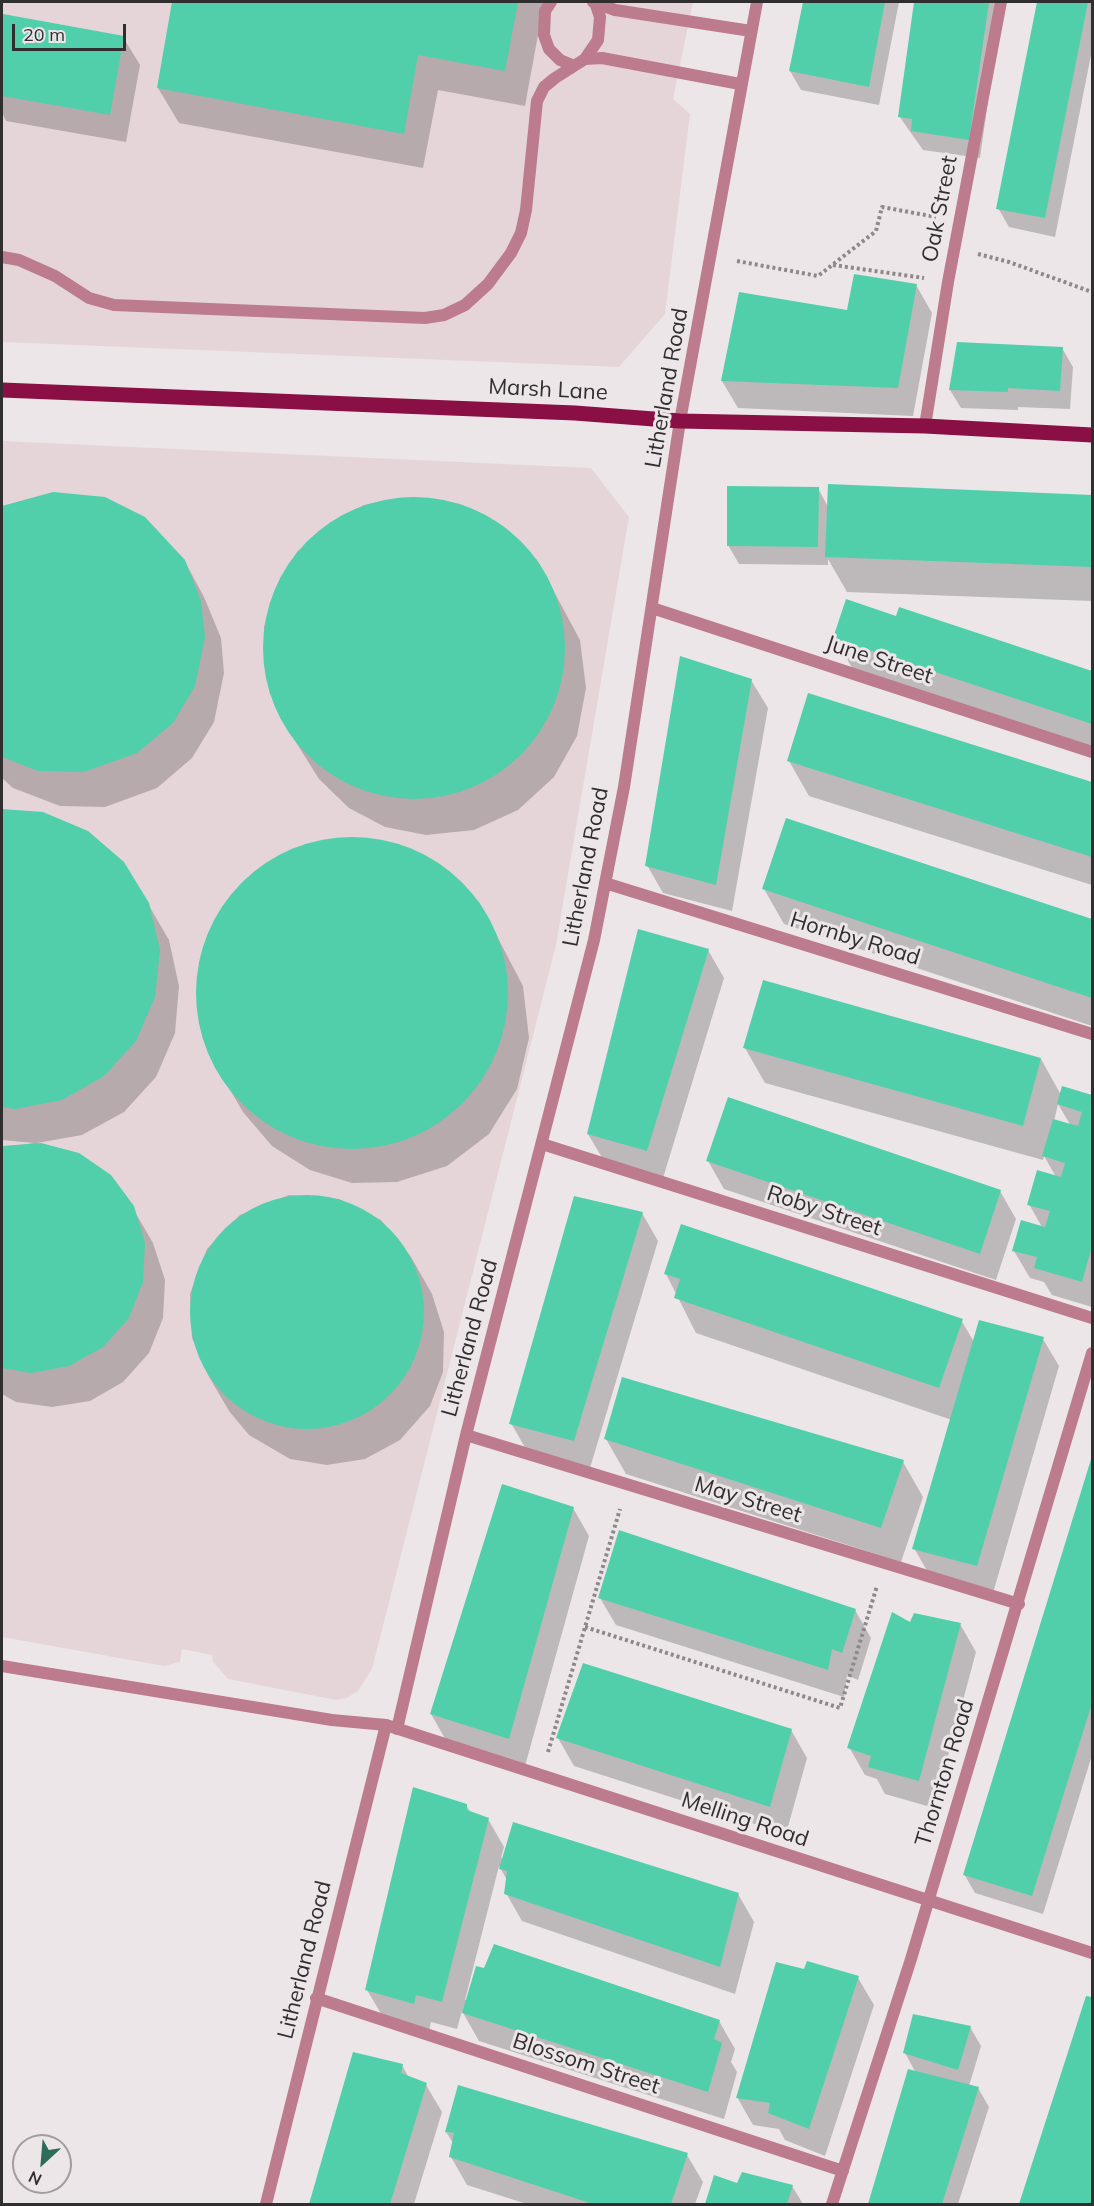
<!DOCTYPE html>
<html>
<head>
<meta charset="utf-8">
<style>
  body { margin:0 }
  #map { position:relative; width:1094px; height:2206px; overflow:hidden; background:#ede6e8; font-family:Mulish,sans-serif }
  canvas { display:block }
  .frame { position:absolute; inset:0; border:3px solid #312e2f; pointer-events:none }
  .north { position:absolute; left:12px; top:2134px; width:60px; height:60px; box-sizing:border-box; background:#ede6e8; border:2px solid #a29c9e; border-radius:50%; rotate:206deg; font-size:16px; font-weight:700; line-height:24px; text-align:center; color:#312e2f }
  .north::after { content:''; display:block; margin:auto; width:21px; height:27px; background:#2d6c59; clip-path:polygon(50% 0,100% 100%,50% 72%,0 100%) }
  .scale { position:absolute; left:12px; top:24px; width:114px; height:27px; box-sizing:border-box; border:3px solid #312e2f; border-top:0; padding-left:8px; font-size:18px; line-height:21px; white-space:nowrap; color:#312e2f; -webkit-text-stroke:4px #ede6e8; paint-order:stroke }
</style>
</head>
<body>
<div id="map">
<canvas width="1094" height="2206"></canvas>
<div class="frame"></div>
<div class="north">N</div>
<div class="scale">20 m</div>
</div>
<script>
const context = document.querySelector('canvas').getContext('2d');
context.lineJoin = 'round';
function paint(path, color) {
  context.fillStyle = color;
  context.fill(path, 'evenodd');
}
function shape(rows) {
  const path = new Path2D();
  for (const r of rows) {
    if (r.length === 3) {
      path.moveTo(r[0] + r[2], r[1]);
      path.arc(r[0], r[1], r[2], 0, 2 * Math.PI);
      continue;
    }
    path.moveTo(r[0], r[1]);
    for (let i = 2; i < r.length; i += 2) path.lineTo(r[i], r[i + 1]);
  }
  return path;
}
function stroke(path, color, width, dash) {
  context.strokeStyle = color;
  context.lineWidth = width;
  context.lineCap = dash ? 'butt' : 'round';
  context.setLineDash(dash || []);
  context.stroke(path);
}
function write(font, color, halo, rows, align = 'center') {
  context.font = font + ' Mulish,sans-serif';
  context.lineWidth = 6;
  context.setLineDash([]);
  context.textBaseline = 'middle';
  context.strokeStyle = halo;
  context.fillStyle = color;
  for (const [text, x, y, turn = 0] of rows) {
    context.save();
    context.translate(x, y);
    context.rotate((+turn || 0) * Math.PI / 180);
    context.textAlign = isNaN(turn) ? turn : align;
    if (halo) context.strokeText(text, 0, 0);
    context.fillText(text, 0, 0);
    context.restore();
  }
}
const built = shape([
  [2,2,693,2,673,99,690,114,665,314,619,367,2,342],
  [2,441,591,468,629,517,556,945,372,1669,358,1691,347,1698,336,1700,228,1679,213,1662,212,1655,182,1649,180,1662,164,1666,2,1637]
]);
const shadow = shape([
  [174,2,544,2,525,106,438,90,423,168,179,123,158,88],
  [804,2,899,2,879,105,801,90,790,71],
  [916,2,1002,2,980,158,923,150,899,116],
  [1039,2,1092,2,1092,50,1055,237,1009,227,998,208],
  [4,16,123,37,140,65,126,142,6,121,2,113,2,31],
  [916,285,932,313,913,416,738,408,722,381,848,311],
  [1062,348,1073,367,1070,409,1018,407,1018,410,961,408,950,390],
  [829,486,1092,496,1092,601,847,592,828,559,828,565,739,564,728,545,818,488,828,507],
  [412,497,460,504,503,526,537,560,580,640,586,688,577,736,554,777,518,810,474,830,426,835,385,827,349,808,319,779,297,744,276,708,265,668,264,627,276,588,297,552,327,525,364,505],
  [6,505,184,560,204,597,221,638,224,673,214,722,192,758,157,788,105,807,60,806,13,788,2,778,2,508],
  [900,608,1092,672,1092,752,855,673,835,638,897,618],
  [751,680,768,708,732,911,663,893,647,865],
  [809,695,1092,784,1092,885,809,796,789,761],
  [2,811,43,814,148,904,169,940,179,986,175,1033,156,1077,124,1112,82,1135,37,1143,132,1207,153,1243,165,1280,163,1318,149,1353,123,1382,90,1401,52,1407,16,1402,2,1394,2,1148,34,1143,2,1140],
  [786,820,1092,921,1092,1026,784,924,764,889],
  [341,838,393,843,441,865,479,902,523,986,529,1038,517,1089,489,1134,447,1166,397,1182,352,1183,310,1170,272,1146,243,1112,222,1076,204,1036,197,991,204,948,223,907,252,874,290,850],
  [708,950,724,978,663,1178,604,1161,588,1134],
  [745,1048,1041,1059,1061,1095,1063,1088,1092,1097,1092,1307,1052,1295,1044,1282,1030,1278,1014,1251,1042,1227,1029,1204,1056,1177,1044,1156,1043,1160,765,1083],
  [1058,1104,1071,1126,1054,1121],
  [708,1161,1000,1191,1016,1219,996,1280,724,1189],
  [289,1195,339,1199,381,1220,411,1257,432,1294,444,1332,443,1372,430,1406,400,1440,365,1459,327,1465,290,1459,249,1435,229,1411,208,1375,192,1338,190,1294,207,1249,240,1215],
  [642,1213,658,1241,590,1468,527,1451,511,1423],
  [666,1274,961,1320,974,1342,1043,1339,1059,1366,993,1593,930,1576,914,1548,952,1420,696,1333],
  [606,1439,903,1462,923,1497,901,1562,626,1474],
  [1092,1459,1092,1755,1043,1914,975,1893,964,1874],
  [573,1508,589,1536,525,1766,447,1742,431,1714],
  [600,1598,855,1610,871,1638,858,1680,847,1675,844,1697,616,1625],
  [911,1624,960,1624,976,1652,934,1808,885,1794,877,1779,865,1775,849,1747],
  [791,1730,807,1758,786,1834,574,1766,558,1738],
  [466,1805,471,1813,488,1819,504,1847,501,1858,738,1894,754,1922,735,1994,522,1921,506,1893,507,1880,499,1866,465,2000,719,2021,735,2049,731,2062,737,2072,724,2119,479,2041,462,2011,457,2029,431,2022,429,2031,383,2017,367,1990],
  [805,1971,858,1978,874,2005,825,2156,785,2140,779,2129,753,2125,737,2097],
  [1087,1997,1092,1999,1092,2204,1020,2204],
  [970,2027,981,2046,969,2086,978,2088,989,2107,958,2204,870,2204,909,2071,916,2073,905,2053],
  [354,2054,402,2065,409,2078,426,2085,442,2112,414,2204,311,2204],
  [446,2132,687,2155,703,2182,695,2204,527,2204,467,2185,451,2157,453,2143],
  [715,2177,738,2185,792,2186,803,2204,706,2204]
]);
const building = shape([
  [172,2,518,2,505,71,418,55,404,134,157,88],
  [803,2,885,2,869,87,789,71],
  [914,2,989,2,969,140,911,131,912,119,898,117],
  [1037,2,1088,2,1045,218,996,209],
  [3,14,124,36,110,115,2,96],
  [854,274,917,284,898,388,721,381,739,292,847,310],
  [957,342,1063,347,1060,391,1008,388,1008,392,949,390],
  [828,484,1092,495,1092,567,825,557],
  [727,486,819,487,818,547,727,546],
  [53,492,105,497,145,517,185,560,201,601,205,637,195,686,173,723,137,753,84,772,38,771,2,757,2,506],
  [414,648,151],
  [846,599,896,616,899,607,1092,671,1092,724,833,638],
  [680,656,752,679,716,885,645,866],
  [808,693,1092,782,1092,857,787,761],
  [2,809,43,812,88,831,124,862,149,903,160,950,155,997,136,1041,104,1076,62,1100,15,1109,2,1107],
  [786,818,1092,919,1092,998,762,889],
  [352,993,156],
  [638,929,709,949,647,1151,587,1134],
  [763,980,1041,1058,1023,1126,743,1048],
  [1062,1086,1092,1095,1092,1246,1082,1282,1034,1268,1037,1257,1012,1251,1021,1220,1045,1227,1050,1211,1027,1205,1037,1170,1061,1177,1065,1163,1042,1156,1053,1119,1078,1126,1082,1112,1057,1104],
  [728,1097,1001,1190,980,1254,706,1161],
  [41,1143,79,1153,111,1175,134,1206,145,1243,143,1282,129,1318,103,1347,69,1366,31,1373,2,1368,2,1146],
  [307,1312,117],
  [574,1196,643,1212,574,1441,509,1424],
  [681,1224,963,1319,939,1388,674,1298,680,1279,664,1274],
  [979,1320,1044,1337,977,1566,912,1549],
  [622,1377,904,1460,881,1528,604,1439],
  [1092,1456,1092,1703,1032,1896,963,1875],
  [502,1484,574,1507,509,1739,430,1714],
  [619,1530,856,1609,842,1653,832,1649,828,1670,598,1598],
  [892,1612,910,1622,914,1613,961,1623,919,1781,868,1767,871,1756,847,1748],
  [583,1663,792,1729,770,1807,556,1738],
  [413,1787,467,1804,467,1810,489,1818,442,2002,416,1995,414,2004,365,1990],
  [513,1822,739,1893,720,1967,504,1894,507,1871,499,1869],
  [494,1944,720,2020,714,2039,722,2043,708,2092,462,2013,476,1966,484,1968],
  [807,1961,859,1976,809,2129,768,2113,770,2103,736,2098,776,1962,804,1969],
  [1086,1996,1092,1997,1092,2204,1019,2204],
  [913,2014,971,2026,958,2070,903,2053],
  [353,2052,403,2064,401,2073,427,2083,390,2204,309,2204],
  [908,2069,979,2087,942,2204,868,2204],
  [458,2085,688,2153,671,2204,593,2204,449,2157,454,2133,445,2132],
  [742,2172,793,2185,787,2204,705,2204,714,2175,737,2183]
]);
const path = shape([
  [978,254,1009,262,1092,292],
  [737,261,818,276,876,231,882,207,936,217],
  [833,265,924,278],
  [585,1627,840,1708,877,1586],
  [548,1752,620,1509]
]);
const lane = shape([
  [551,2,545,11,544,35,549,49,560,60,572,65],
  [593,2,615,10,751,31],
  [585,59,598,40,600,17,595,2],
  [2,257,19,260,55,276,89,298,114,305,425,318,444,315,465,305,488,284,511,253,521,233,526,210,537,101,544,87,555,78,585,59,602,58,740,84],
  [2,1666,332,1720,386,1725]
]);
const street = shape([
  [925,426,948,282,1001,2],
  [652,608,1092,752],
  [605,883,1092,1034],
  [542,1144,1092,1318],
  [466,1435,1019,1604],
  [397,1729,466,1435,594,940,624,787,680,421,757,2],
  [316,1998,843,2171],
  [266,2204,386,1725,1092,1953],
  [832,2204,911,1959,1092,1353]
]);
const primary = shape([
  [2,390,575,413,680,421,925,426,1092,435]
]);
const streetNames = [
  ["Oak Street",940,209,-79],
  ["Litherland Road",667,388,-80],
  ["Marsh Lane",548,390,3],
  ["June Street",879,660,18],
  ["Litherland Road",586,867,-79],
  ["Hornby Road",855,939,17],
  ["Roby Street",824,1211,18],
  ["Litherland Road",470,1338,-75],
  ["May Street",748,1500,17],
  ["Thornton Road",945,1773,-73],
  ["Melling Road",745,1820,18],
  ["Litherland Road",305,1960,-76],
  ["Blossom Street",586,2064,18]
];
paint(built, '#e5d5d8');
paint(shadow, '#0003');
paint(building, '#50cfaa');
stroke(path, '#8d8889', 4, [3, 3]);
stroke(lane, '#bc7c8d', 12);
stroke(street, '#bc7c8d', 12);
stroke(primary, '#890f45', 15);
write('22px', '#312e2f', '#ede6e8', streetNames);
</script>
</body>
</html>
